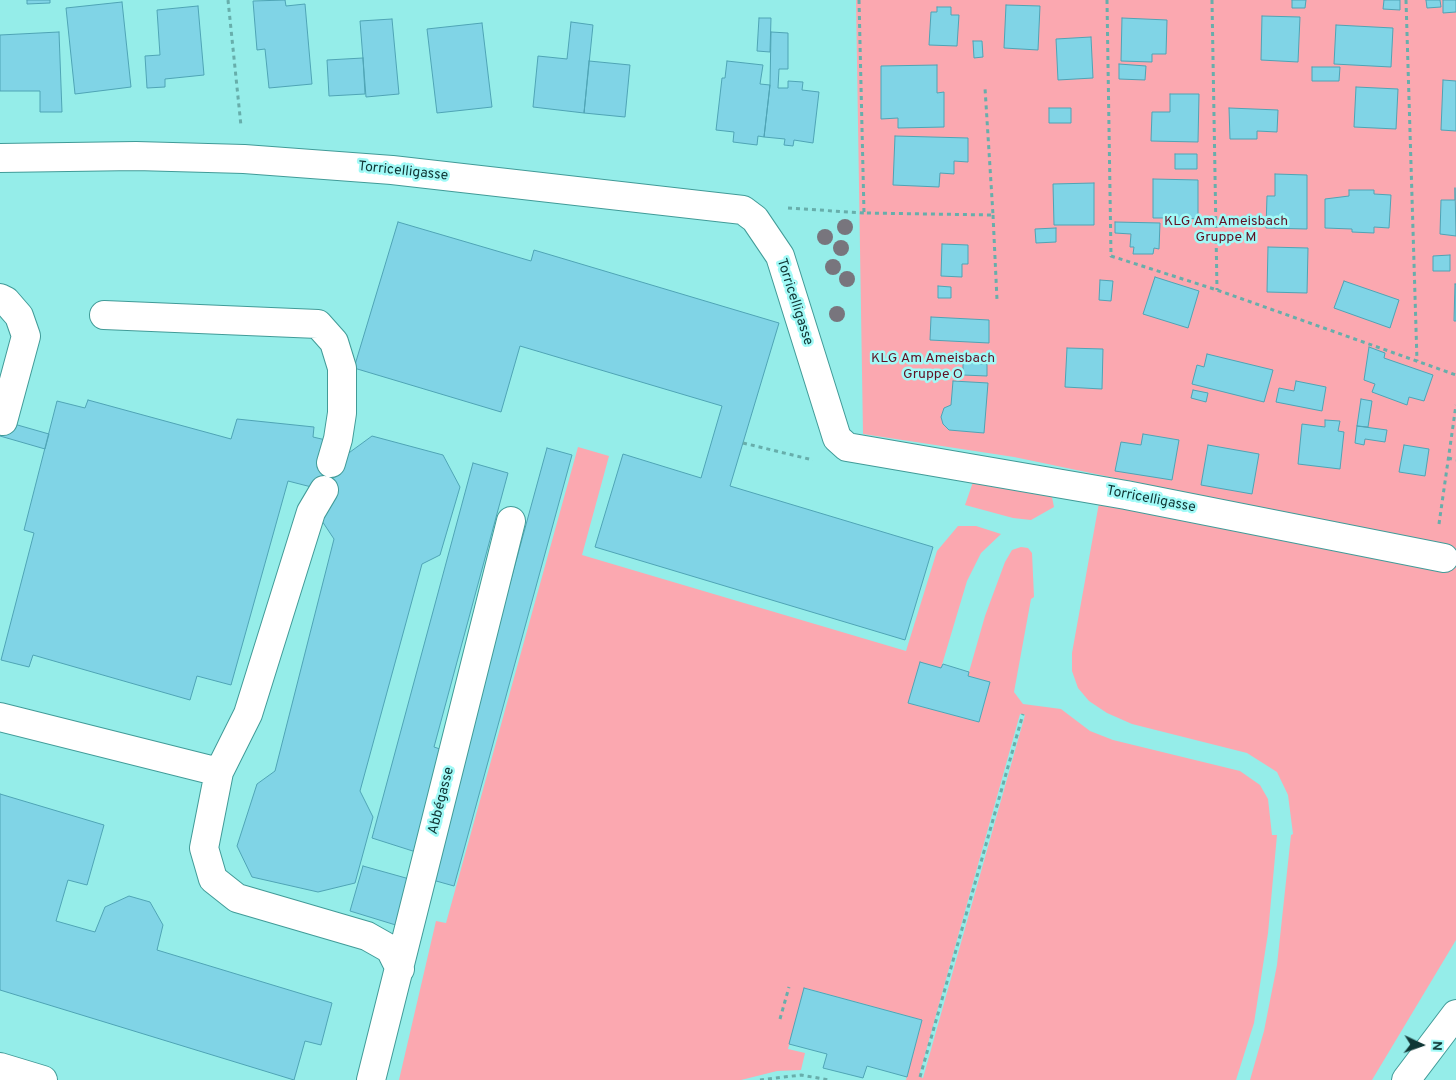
<!DOCTYPE html>
<html>
<head>
<meta charset="utf-8">
<style>
  body { margin:0 }
  #map { position:relative; width:1456px; height:1080px; overflow:hidden; background:#95ede9; font-family:Overpass,sans-serif }
  canvas { display:block }
  .north { position:absolute; left:1396px; top:1020px; width:50px; height:50px; -webkit-text-stroke:4px #a2faf7; paint-order:stroke; rotate:93deg; font-size:14px; font-weight:700; line-height:20px; text-align:center; color:#103635 }
  .north::after { content:''; display:block; margin:auto; width:18px; height:22px; background:#103635; clip-path:polygon(50% 0,100% 100%,50% 72%,0 100%) }
</style>
</head>
<body>
<div id="map">
<canvas width="1456" height="1080"></canvas>
<div class="north">N</div>
</div>
<script>
const context = document.querySelector('canvas').getContext('2d');
context.lineJoin = 'round';
function paint(path, color) {
  context.fillStyle = color;
  context.fill(path, 'evenodd');
}
function shape(rows) {
  const path = new Path2D();
  for (const r of rows) {
    path.moveTo(r[0], r[1]);
    for (let i = 2; i < r.length; i += 2) path.lineTo(r[i], r[i + 1]);
  }
  return path;
}
function stroke(path, color, width, dash) {
  context.strokeStyle = color;
  context.lineWidth = width;
  context.lineCap = dash ? 'butt' : 'round';
  context.setLineDash(dash || []);
  context.stroke(path);
}
function write(font, color, halo, rows, align = 'center') {
  context.font = font + ' Overpass,sans-serif';
  context.lineWidth = 5;
  context.setLineDash([]);
  context.textBaseline = 'middle';
  context.strokeStyle = halo;
  context.fillStyle = color;
  for (const [text, x, y, turn = 0] of rows) {
    context.save();
    context.translate(x, y);
    context.rotate((+turn || 0) * Math.PI / 180);
    context.textAlign = isNaN(turn) ? turn : align;
    if (halo) context.strokeText(text, 0, 0);
    context.fillText(text, 0, 0);
    context.restore();
  }
}
const green = shape([
  [856,0,1456,0,1456,549,1014,457,863,434],
  [578,447,609,456,582,555,906,651,937,551,958,526,976,526,1001,534,981,553,967,581,941,668,908,703,979,722,990,682,968,676,969,672,985,616,1005,562,1012,550,1021,547,1028,548,1032,553,1034,597,1031,599,1014,692,1023,704,1061,709,1090,731,1113,740,1240,771,1260,785,1268,799,1272,835,1277,835,1268,933,1254,1023,1236,1080,906,1080,922,1020,805,988,788,1049,805,1053,801,1070,777,1071,741,1080,399,1080,436,921,446,923],
  [1020,714,1025,715,923,1078,920,1077,919,1076],
  [973,482,1051,492,1054,507,1031,520,1013,518,965,505],
  [1099,503,1456,566,1456,940,1372,1080,1250,1080,1264,1031,1277,965,1291,835,1293,834,1288,795,1277,772,1247,753,1132,724,1107,713,1089,701,1078,688,1072,671,1072,653]
]);
const building = shape([
  [27,0,50,0,50,3,27,4,27,0],
  [285,0,286,6,305,4,312,84,269,88,265,49,257,50,253,1,285,0],
  [1292,0,1306,0,1305,8,1292,8,1292,0],
  [1384,0,1400,0,1400,10,1383,9,1384,0],
  [1426,0,1440,0,1441,7,1427,8,1426,0],
  [1443,0,1456,0,1456,12,1443,13,1443,0],
  [122,2,131,87,75,94,66,8,122,2],
  [1006,5,1040,6,1038,50,1004,48,1006,5],
  [198,6,204,75,165,79,165,87,147,88,145,56,160,55,157,10,198,6],
  [937,7,951,7,951,15,959,15,957,46,929,45,931,12,937,12,937,7],
  [1262,16,1300,17,1298,62,1261,60,1262,16],
  [759,18,771,18,770,52,757,51,759,18],
  [1122,18,1167,20,1166,54,1152,54,1152,62,1121,61,1122,18],
  [392,19,399,94,366,97,360,21,392,19],
  [571,22,593,25,584,113,533,107,538,56,567,59,571,22],
  [482,23,492,107,437,113,427,29,482,23],
  [1336,25,1393,28,1391,67,1334,64,1336,25],
  [59,32,62,112,40,112,40,91,0,91,0,35,59,32],
  [771,32,788,33,788,69,779,69,778,88,788,88,788,81,803,82,802,90,819,92,813,143,794,140,793,146,784,145,785,139,764,137,770,85,771,32],
  [1091,37,1093,78,1058,80,1056,39,1091,37],
  [973,41,982,41,983,57,974,58,973,41],
  [363,58,365,94,329,96,327,60,363,58],
  [589,61,630,65,625,117,584,113,589,61],
  [727,61,763,65,760,84,770,85,764,137,758,136,757,145,733,142,734,132,716,130,722,78,725,78,727,61],
  [1119,64,1146,66,1145,80,1119,79,1119,64],
  [937,65,937,93,944,92,944,127,898,128,898,118,881,119,881,66,937,65],
  [1312,67,1340,67,1339,81,1312,81,1312,67],
  [1443,80,1456,81,1456,131,1441,130,1443,80],
  [1356,87,1398,89,1396,129,1354,127,1356,87],
  [1170,94,1199,94,1198,142,1151,141,1152,112,1170,112,1170,94],
  [1049,108,1071,108,1071,123,1049,123,1049,108],
  [1229,108,1278,110,1277,132,1257,131,1257,139,1230,139,1229,108],
  [895,136,968,138,968,162,954,161,954,174,940,173,939,187,893,185,895,136],
  [1175,154,1197,154,1197,169,1175,169,1175,154],
  [1275,174,1307,175,1307,229,1266,228,1267,196,1275,196,1275,174],
  [1153,179,1198,180,1198,219,1183,218,1184,223,1170,223,1170,218,1153,218,1153,179],
  [1094,183,1094,225,1054,225,1053,184,1094,183],
  [1455,188,1456,236,1440,234,1441,200,1455,200,1455,188],
  [1349,190,1374,190,1374,194,1391,195,1389,228,1374,227,1374,233,1352,232,1352,229,1325,228,1325,199,1349,196,1349,190],
  [398,222,531,261,534,250,779,323,730,486,933,547,905,640,595,547,623,454,701,478,722,406,520,346,501,412,354,368,398,222],
  [1115,222,1160,223,1159,249,1154,248,1153,254,1133,254,1134,247,1130,247,1131,234,1115,233,1115,222],
  [1056,228,1056,242,1036,243,1035,229,1056,228],
  [942,244,968,245,968,264,962,264,962,277,941,276,942,244],
  [1268,247,1308,248,1307,293,1267,292,1268,247],
  [1450,255,1450,271,1433,271,1433,256,1450,255],
  [1155,277,1199,291,1188,328,1143,314,1155,277],
  [1100,280,1113,281,1111,301,1099,300,1100,280],
  [1344,281,1399,300,1390,328,1334,308,1344,281],
  [1455,284,1456,284,1456,321,1454,321,1455,284],
  [938,286,951,287,951,298,938,298,938,286],
  [931,317,989,320,989,343,930,340,931,317],
  [1369,347,1385,353,1384,358,1433,375,1424,401,1409,397,1407,405,1372,392,1375,384,1364,380,1369,347],
  [1067,348,1103,349,1102,389,1065,387,1067,348],
  [1207,354,1273,370,1264,402,1192,384,1197,365,1204,367,1207,354],
  [963,363,987,364,987,376,963,375,963,363],
  [953,381,988,383,984,433,949,430,943,424,941,417,944,408,951,405,953,381],
  [1296,381,1326,387,1322,411,1276,402,1279,388,1294,391,1296,381],
  [1193,390,1208,393,1206,402,1191,398,1193,390],
  [1361,399,1372,401,1368,427,1357,426,1361,399],
  [88,400,231,439,237,419,314,427,313,437,330,441,346,455,372,436,443,455,460,487,440,555,422,564,360,791,373,817,355,883,318,892,252,877,237,846,257,784,275,771,334,539,322,521,331,492,288,481,231,685,197,676,190,700,33,655,29,667,1,660,34,533,24,530,57,401,85,408,88,400],
  [0,420,49,434,45,449,0,436,0,420],
  [1325,420,1340,421,1338,431,1344,432,1340,469,1298,464,1302,424,1325,427,1325,420],
  [1357,426,1387,430,1385,442,1365,439,1364,445,1355,443,1357,426],
  [1143,434,1179,440,1172,480,1115,471,1121,442,1141,445,1143,434],
  [1208,445,1259,454,1252,494,1201,485,1208,445],
  [1404,445,1429,449,1425,476,1399,472,1404,445],
  [547,448,572,455,454,886,429,879,547,448],
  [473,463,508,473,434,747,449,752,419,853,372,838,473,463],
  [920,662,941,668,943,664,969,672,968,676,990,682,979,722,908,703,920,662],
  [0,794,104,825,87,885,68,880,56,921,95,932,105,907,129,896,150,902,163,925,157,950,332,1003,321,1045,305,1041,294,1080,0,990,0,794],
  [363,866,413,880,399,926,350,911,363,866],
  [804,988,922,1020,907,1077,867,1066,863,1078,823,1068,827,1054,789,1044,804,988]
]);
const path = shape([
  [228,0,241,126],
  [859,0,864,213,993,215,985,88],
  [1107,0,1111,256,1217,290,1456,375],
  [1212,0,1217,290],
  [1406,0,1417,361],
  [788,208,864,213],
  [993,215,997,300],
  [743,443,813,460],
  [1448,458,1456,460],
  [1439,524,1456,405],
  [780,1019,789,987],
  [920,1077,1023,714],
  [760,1080,801,1075,829,1080]
]);
const minor = shape([
  [0,158,136,156,244,159,392,170,743,210,755,219,780,256,837,438,847,447,1126,495,1444,558],
  [0,298,6,301,19,316,26,336,3,421],
  [104,315,318,324,334,342,342,368,342,413,338,439,331,463],
  [0,717,219,772,204,848,213,879,237,898,367,936,390,949,400,969],
  [219,772,248,714,311,512,324,490],
  [0,1067,43,1080],
  [371,1080,511,521],
  [1406,1080,1456,1014]
]);
const trees = [
  [845,227],
  [825,237],
  [841,248],
  [833,267],
  [847,279],
  [837,314]
];
const streetNames = [
  ["Torricelligasse",403,172,6],
  ["Torricelligasse",794,302,72],
  ["Torricelligasse",1151,500,11],
  ["Abbégasse",442,801,-76]
];
const parkNames = [
  ["KLG Am Ameisbach",1226,222],
  ["Gruppe M",1226,238],
  ["KLG Am Ameisbach",933,359],
  ["Gruppe O",933,375]
];
paint(green, '#fba8b0');
paint(building, '#80d4e6');
stroke(building, '#4fa4b5', 1);
stroke(minor, '#419b98', 30);
stroke(path, '#67aeab', 3, [4, 4]);
stroke(minor, '#fff', 28);
context.fillStyle = '#78757d';
for (const [x, y] of trees) {
  context.beginPath();
  context.arc(x, y, 8, 0, 2 * Math.PI);
  context.fill();
}
write('14px', '#103635', '#a2faf7', streetNames);
write('14px', '#601224', '#a2faf7', parkNames);
</script>
</body>
</html>
